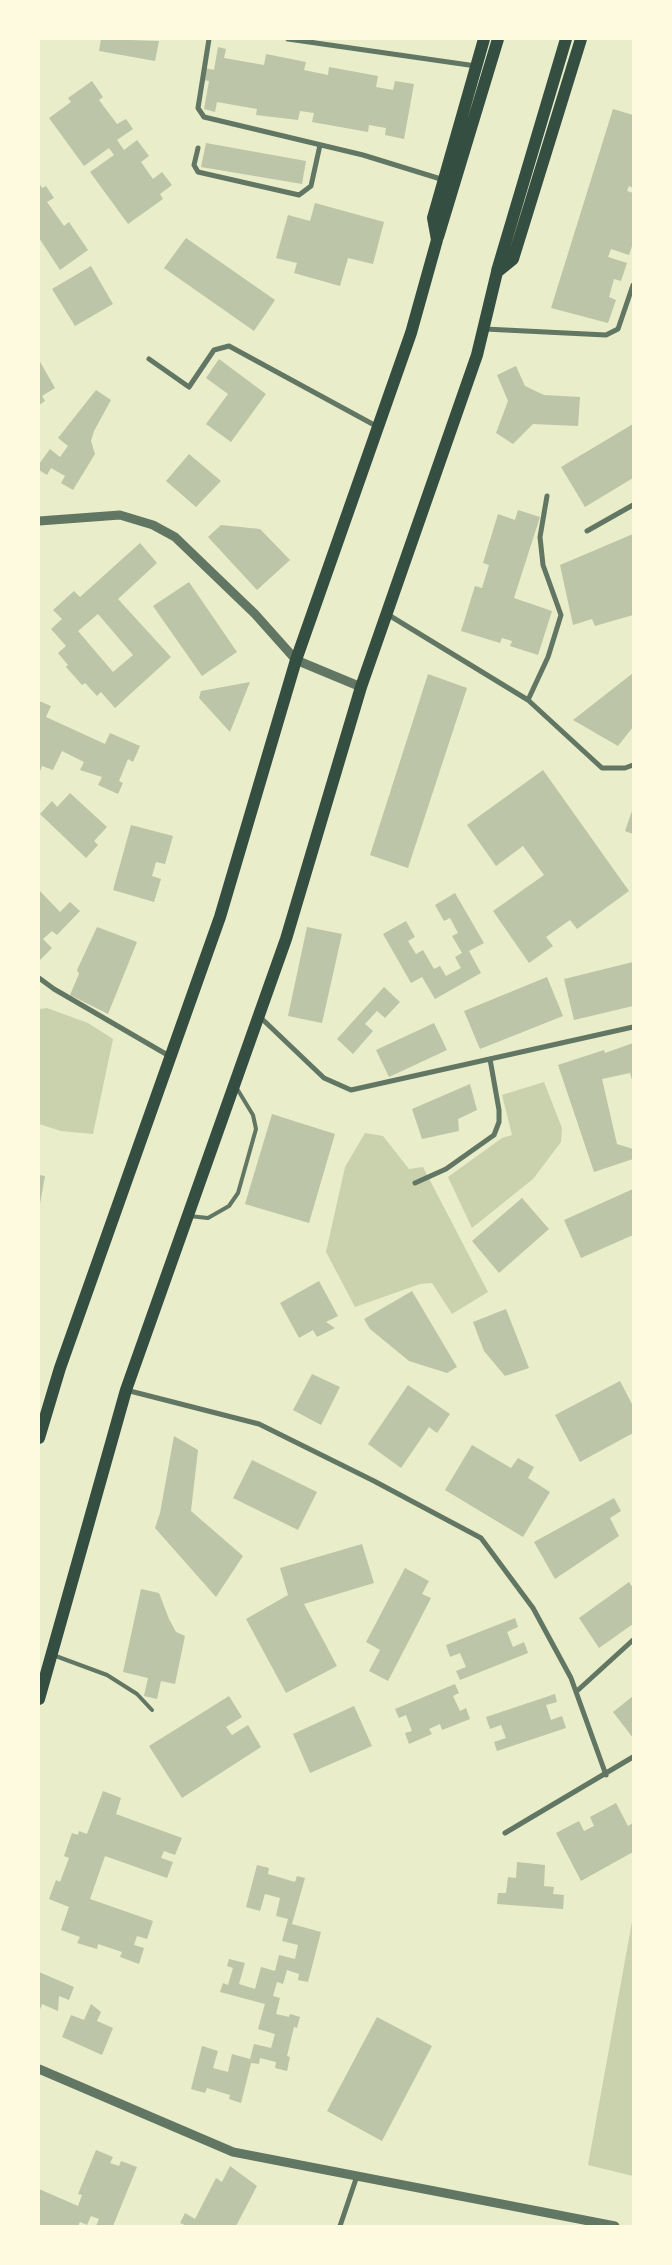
<!DOCTYPE html>
<style>
body{margin:0}
#map{position:relative;width:672px;height:2265px;overflow:hidden;background:#e9edc9;font-family:"Roboto Serif",serif}
canvas{display:block}
.frame{position:absolute;inset:0;border:40px solid #fefae0;pointer-events:none}
</style>
<div id="map">
<canvas width="672" height="2265"></canvas>
<div class="frame"></div>
</div>
<script>
const c = document.querySelector('canvas').getContext('2d');
c.lineJoin = 'round';
function fillPath(path, color) { c.fillStyle = color; c.fill(path, 'evenodd'); }
const toPath = rows => new Path2D(rows.map(r => 'M' + r).join(''));
function stroke(path, color, width, dash) { c.strokeStyle = color; c.lineWidth = width; c.lineCap = dash ? 'butt' : 'round'; c.setLineDash(dash || []); c.stroke(path); }
const green = toPath([
 [47,1008,88,1023,113,1039,93,1134,61,1131,39,1124,39,1009],
 [544,1082,562,1128,561,1142,533,1179,472,1228,448,1177,502,1138,512,1135,502,1095],
 [365,1133,383,1136,409,1169,423,1167,488,1292,452,1314,432,1283,420,1284,355,1307,326,1252,345,1167],
 [633,1916,633,2176,588,2165]
]);
const building = toPath([
 [101,39,159,41,155,61,99,51],
 [218,47,226,49,224,58,264,65,266,54,306,62,304,70,328,75,329,67,378,76,376,87,393,90,395,81,414,84,404,139,385,135,386,128,369,125,368,132,312,122,314,113,300,111,298,120,256,115,257,109,217,102,215,112,204,109,209,81,203,80,205,68,214,70],
 [92,81,103,97,99,100,117,124,126,119,133,129,117,140,124,150,137,140,149,156,141,162,153,179,162,172,172,185,160,194,163,199,128,224,90,172,114,155,109,148,84,166,49,118,71,102,68,98],
 [613,109,633,115,633,188,629,186,627,191,633,193,633,243,629,255,611,249,608,257,627,263,621,281,614,279,609,297,616,300,608,323,551,308],
 [206,143,306,161,302,184,201,167],
 [39,183,42,188,46,186,54,198,47,202,64,226,69,222,88,250,60,270,39,238],
 [315,203,384,222,373,264,348,258,340,286,294,273,297,263,276,258,288,215,310,221],
 [186,238,275,300,254,331,164,268],
 [91,266,113,304,75,326,52,289],
 [219,359,266,394,231,442,206,424,228,394,206,378],
 [39,360,55,388,42,396,45,401,39,405],
 [516,366,525,386,544,395,580,397,578,426,533,424,513,444,496,433,508,401,497,375],
 [96,390,111,400,94,431,91,441,95,454,73,490,61,483,65,476,51,468,47,475,39,470,39,464,50,449,60,457,68,446,58,438],
 [633,424,633,478,585,507,561,467],
 [189,454,221,481,196,507,166,481],
 [518,510,540,517,514,598,552,611,538,655,510,646,512,641,502,638,500,643,461,631,475,586,482,588,489,565,483,563,498,514,515,520],
 [221,525,260,529,290,560,257,590,208,537],
 [633,534,633,615,595,626,592,619,573,625,560,565],
 [140,543,157,563,118,599,171,657,115,708,101,692,97,696,85,683,82,685,66,667,68,665,58,653,66,646,51,629,62,619,53,610,74,591,80,597],
 [98,614,133,655,113,672,78,631],
 [189,582,237,652,202,676,153,606],
 [633,673,633,727,618,746,573,720],
 [428,674,467,688,408,868,370,855],
 [250,682,230,732,199,698,201,691],
 [39,701,51,706,46,717,105,744,110,733,140,746,133,762,128,759,119,781,123,783,118,794,98,785,102,777,80,770,84,762,62,751,53,770,42,766,39,774],
 [543,770,629,891,577,929,570,920,546,937,553,946,529,963,493,911,544,875,523,846,496,866,467,825],
 [70,793,107,827,94,841,98,845,86,858,40,814,52,801,57,807],
 [633,808,633,834,625,831],
 [131,825,173,836,165,864,156,862,152,876,161,879,154,902,113,890],
 [39,890,60,912,70,902,80,911,57,935,52,931,43,939,52,948,39,961],
 [455,893,484,943,469,951,481,973,435,999,422,977,411,983,383,934,406,921,415,937,408,941,416,954,423,950,434,969,440,966,446,976,461,968,455,957,462,953,452,936,458,933,450,918,444,921,435,905],
 [97,927,137,942,108,1014,70,995,79,974,77,970],
 [307,927,342,934,322,1023,288,1016],
 [633,962,633,1006,574,1020,564,979],
 [547,977,563,1016,480,1049,464,1011],
 [384,987,400,1002,385,1018,377,1011,365,1024,373,1031,353,1054,337,1039],
 [434,1023,447,1050,389,1077,376,1050],
 [633,1043,633,1083,630,1073,602,1079,617,1144,633,1149,633,1159,594,1172,558,1065,604,1050,605,1053],
 [470,1084,477,1110,458,1119,459,1131,422,1139,412,1109],
 [272,1114,335,1134,309,1223,245,1204],
 [39,1175,45,1176,40,1204,39,1204],
 [633,1189,633,1235,581,1258,564,1220],
 [522,1198,549,1229,499,1273,472,1241],
 [319,1281,338,1316,326,1322,335,1328,317,1337,313,1330,299,1338,280,1303],
 [412,1291,457,1367,447,1373,409,1361,370,1329,364,1319],
 [506,1309,529,1368,505,1376,484,1351,473,1322],
 [312,1374,340,1387,321,1425,293,1410],
 [620,1381,633,1406,633,1433,580,1462,555,1415],
 [408,1385,450,1414,437,1433,429,1427,401,1468,368,1444],
 [174,1436,198,1450,191,1511,243,1556,216,1597,155,1528,160,1513],
 [472,1445,511,1468,518,1458,534,1467,528,1478,550,1492,523,1537,445,1490],
 [252,1460,317,1492,298,1530,233,1498],
 [614,1498,621,1511,610,1518,619,1536,555,1579,534,1542],
 [362,1544,374,1583,304,1604,337,1666,286,1693,246,1619,288,1595,280,1568],
 [405,1568,429,1581,422,1594,431,1598,388,1681,369,1671,380,1650,366,1642],
 [629,1582,633,1588,633,1624,599,1648,579,1618],
 [141,1589,159,1593,169,1619,176,1632,185,1636,175,1684,161,1681,157,1699,144,1696,148,1678,123,1672],
 [515,1618,518,1627,507,1632,513,1647,524,1642,528,1653,460,1680,456,1671,466,1667,460,1653,450,1657,446,1645],
 [455,1684,459,1693,453,1696,460,1711,466,1708,470,1719,442,1730,440,1724,429,1729,432,1734,409,1744,405,1733,412,1731,406,1715,399,1718,395,1709],
 [555,1694,557,1702,546,1705,551,1720,562,1716,566,1728,497,1751,494,1742,506,1738,501,1725,490,1729,486,1717],
 [229,1696,242,1717,226,1727,232,1735,248,1725,261,1747,182,1798,149,1746],
 [633,1696,633,1738,613,1712],
 [354,1706,372,1746,310,1773,293,1734],
 [103,1791,121,1798,116,1814,182,1838,175,1855,164,1851,161,1858,173,1862,167,1878,105,1856,90,1899,153,1921,147,1939,137,1936,134,1945,144,1948,139,1964,120,1957,122,1952,98,1944,97,1949,77,1943,80,1937,61,1930,69,1907,49,1899,56,1880,60,1882,69,1858,64,1856,72,1833,78,1835,79,1831,87,1834],
 [616,1803,628,1826,633,1823,633,1852,581,1881,556,1833,579,1821,584,1831,594,1826,590,1817],
 [517,1862,545,1865,544,1886,554,1887,553,1894,564,1895,563,1909,497,1904,498,1893,506,1893,508,1877,516,1878],
 [257,1865,269,1868,268,1874,295,1882,297,1876,305,1878,292,1924,321,1932,308,1982,298,1980,299,1974,287,1970,283,1984,277,1982,273,1996,280,1998,276,2014,289,2017,290,2014,300,2017,297,2028,294,2027,287,2056,290,2057,287,2071,275,2068,276,2062,260,2058,259,2064,251,2063,241,2103,229,2099,230,2095,207,2088,205,2093,191,2089,202,2046,218,2051,213,2068,228,2072,232,2054,250,2059,254,2044,271,2048,275,2034,258,2029,265,2004,220,1992,223,1983,228,1985,233,1968,227,1966,229,1959,245,1963,239,1984,255,1989,261,1967,275,1971,279,1955,295,1959,298,1945,282,1941,288,1919,276,1916,280,1898,265,1894,260,1911,246,1907],
 [39,1972,74,1987,69,2000,59,1996,58,2011,42,2004,39,2012],
 [91,2004,101,2012,97,2021,113,2028,102,2055,62,2037,71,2015,84,2020],
 [377,2017,432,2046,382,2141,327,2111],
 [96,2150,113,2157,110,2163,119,2166,121,2161,137,2167,113,2226,96,2226,99,2219,91,2216,87,2225,80,2222,78,2226,39,2226,39,2189,78,2206,82,2195,78,2194],
 [230,2166,257,2186,236,2226,187,2226,180,2223,185,2213,195,2219,216,2178,222,2182]
]);
const service = toPath([
 [189,1216,208,1218,229,1206,238,1193,256,1129,253,1115,236,1087],
 [53,1655,107,1675,137,1694,152,1710]
]);
const minor = toPath([
 [209,39,198,108,204,117,363,155,444,180],
 [288,39,476,66],
 [198,148,194,165,198,172,299,195,311,186,320,145],
 [485,329,606,335,618,329,633,285],
 [149,359,189,387,214,350,229,346,378,427],
 [587,531,633,505],
 [387,614,528,700,602,768,625,768,633,765],
 [528,700,548,657,561,615,543,565,540,537,547,496],
 [39,978,54,989,171,1057],
 [260,1017,324,1078,351,1090,633,1027],
 [415,1183,446,1169,494,1135,499,1122,499,1110,490,1059],
 [126,1390,259,1424,374,1481,481,1538,533,1608,571,1678,606,1775],
 [577,1691,633,1640],
 [505,1833,633,1757],
 [340,2226,357,2176]
]);
const tertiary = toPath([
 [39,521,120,515,153,525,175,537,255,614,296,660,361,687],
 [39,2069,233,2152,615,2226]
]);
const primary = toPath([
 [438,237,498,39],
 [497,271,566,39],
 [39,1438,60,1368,220,917,296,660,411,333,437,240,433,218,484,39],
 [39,1699,126,1390,286,939,361,687,477,355,497,272,513,259,581,39]
]);
fillPath(green, '#cad2ad');
fillPath(building, '#bcc5a7');
stroke(service, '#617663', 4);
stroke(minor, '#617663', 5);
stroke(tertiary, '#617663', 9);
stroke(primary, '#344e41', 12);
</script>
